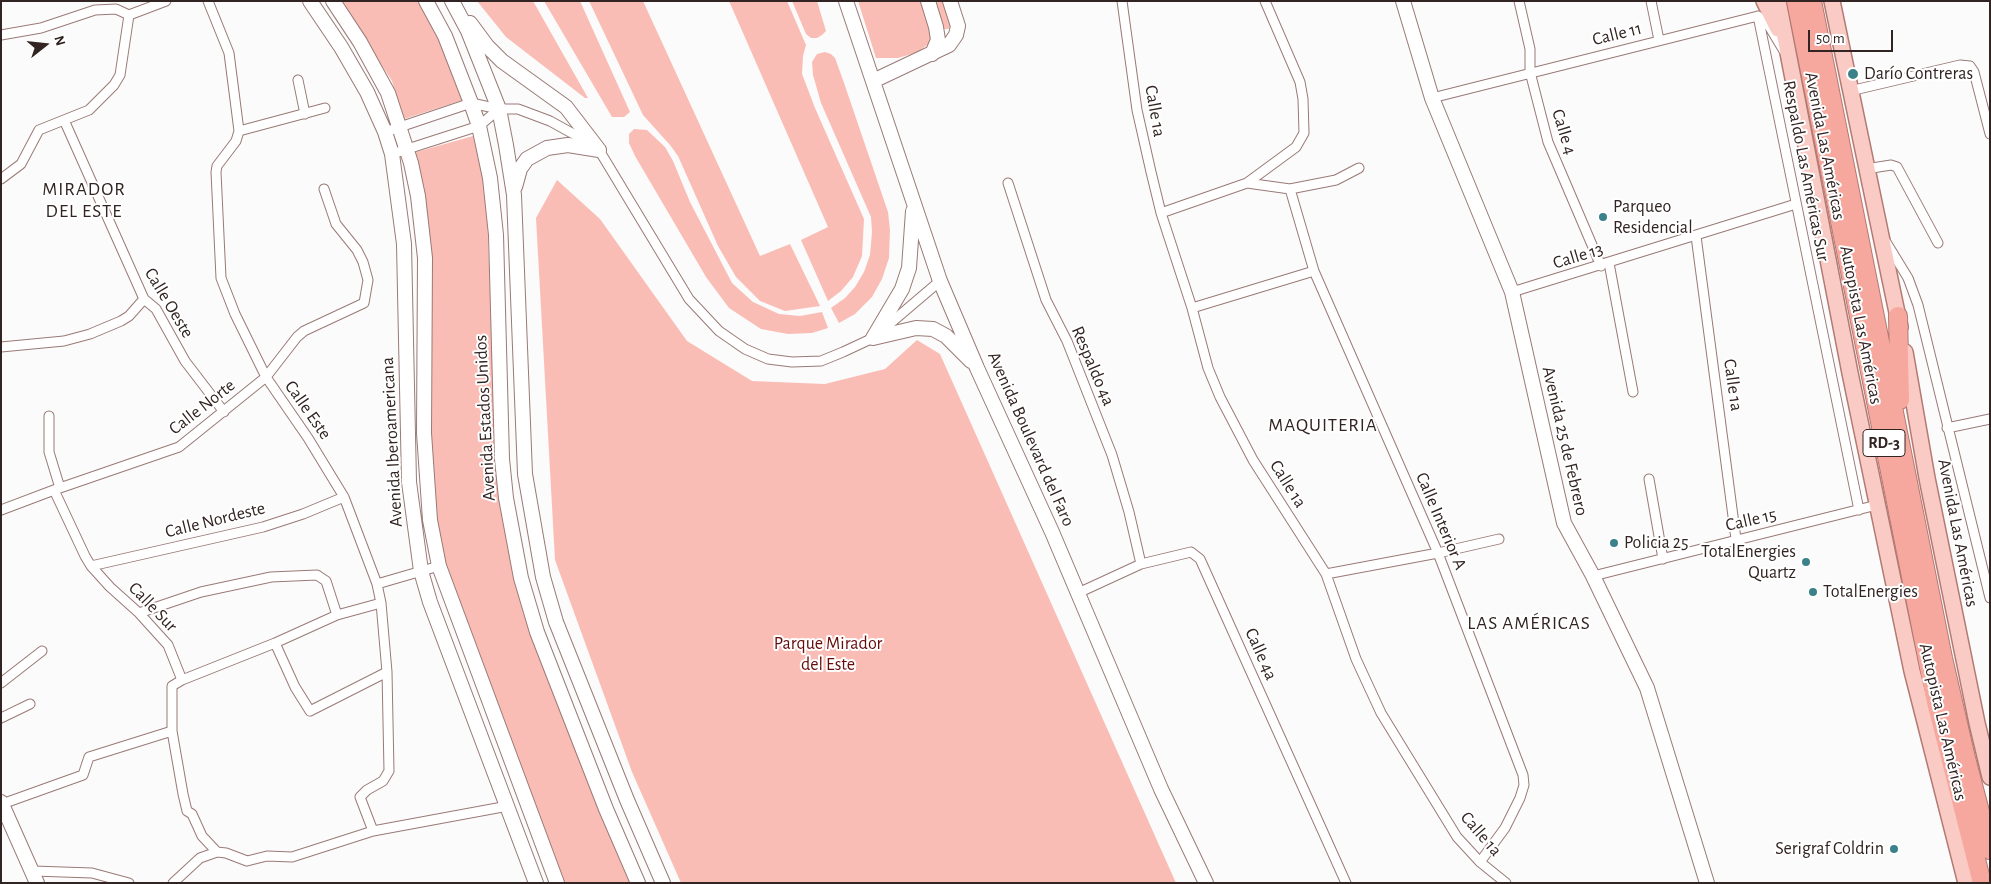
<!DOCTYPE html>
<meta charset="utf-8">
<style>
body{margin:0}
#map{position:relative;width:1991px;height:884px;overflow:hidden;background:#fbfbfb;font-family:"Alegreya Sans",sans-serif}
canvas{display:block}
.frame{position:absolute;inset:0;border:2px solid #312422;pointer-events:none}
.north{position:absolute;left:20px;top:20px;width:50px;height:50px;-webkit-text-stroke:4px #fff;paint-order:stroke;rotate:74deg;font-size:14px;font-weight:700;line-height:20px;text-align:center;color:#312422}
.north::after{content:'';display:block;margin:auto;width:18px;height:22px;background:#312422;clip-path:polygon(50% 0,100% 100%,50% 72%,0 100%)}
.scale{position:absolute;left:1808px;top:30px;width:85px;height:22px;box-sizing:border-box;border:2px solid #312422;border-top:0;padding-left:6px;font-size:15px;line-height:18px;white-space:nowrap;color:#312422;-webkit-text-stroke:4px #fff;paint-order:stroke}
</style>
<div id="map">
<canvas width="1991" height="884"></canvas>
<div class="frame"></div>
<div class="north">N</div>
<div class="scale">50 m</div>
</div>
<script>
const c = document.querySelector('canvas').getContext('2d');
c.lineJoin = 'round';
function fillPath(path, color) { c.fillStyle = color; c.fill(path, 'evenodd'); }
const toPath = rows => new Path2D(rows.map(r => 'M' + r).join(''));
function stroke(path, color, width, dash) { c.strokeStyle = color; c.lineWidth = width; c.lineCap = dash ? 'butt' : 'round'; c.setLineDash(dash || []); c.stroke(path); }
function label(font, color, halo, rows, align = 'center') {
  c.font = font + ' "Alegreya Sans",sans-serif'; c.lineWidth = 4; c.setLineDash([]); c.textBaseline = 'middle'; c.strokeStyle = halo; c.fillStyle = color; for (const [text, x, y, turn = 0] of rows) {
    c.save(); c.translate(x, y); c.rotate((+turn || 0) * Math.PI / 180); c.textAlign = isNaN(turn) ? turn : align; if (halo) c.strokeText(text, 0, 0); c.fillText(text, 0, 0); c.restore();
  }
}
const green = toPath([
 [339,1,420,1,437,27,463,100,404,119,392,81],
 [477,1,533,1,588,98,585,98,506,37],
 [544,1,580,1,630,112,624,117,612,117],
 [589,1,643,1,760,256,790,244,820,306,785,311,760,301,736,277,718,246,678,156,670,145,643,115],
 [729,1,787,1,806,45,803,56,802,74,815,108,864,219,862,256,853,277,841,291,828,301,801,240,828,227],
 [792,1,817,1,826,31,822,35,817,38,811,38,806,34],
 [858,1,922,1,930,26,931,42,918,52,898,58,876,58],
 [931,1,946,1,953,25,948,29,940,29],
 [825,52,831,54,835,58,843,80,888,212,890,230,889,258,882,279,872,297,855,314,839,323,831,308,845,298,855,287,864,272,870,255,872,232,871,217,821,103,813,75,812,62,817,54],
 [634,129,647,130,665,147,673,161,690,202,732,283,753,302,779,314,800,316,822,312,828,328,812,333,788,334,761,329,729,308,706,277,635,156,629,143,629,134],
 [473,136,486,184,494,395,534,641,571,739,633,883,563,883,444,566,437,528,430,438,431,279,424,186,413,153],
 [557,180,600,219,687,341,752,381,825,384,885,369,917,340,940,354,1176,883,681,883,632,772,555,560,536,218]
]);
const street = toPath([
 [208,1,229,53,239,131,236,141,217,166,216,172,221,278,235,314,266,377,308,438,344,497,377,584,381,603,387,672,389,771,383,781,367,790,360,797,373,831],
 [1122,1,1137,110,1151,172,1161,213,1192,308,1208,368,1220,397,1253,460,1326,574,1356,659,1381,713,1457,837,1480,862,1506,883],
 [1519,1,1530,49,1530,72,1548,142,1601,266],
 [1651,1,1659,40],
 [1758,16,1859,510],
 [1758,16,1769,26,1784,51],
 [1,35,41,28,95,10,116,9,129,15,166,1],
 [298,80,305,114],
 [1850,91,1960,65,1970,66,1974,72,1990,134],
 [1432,98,1758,16],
 [64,120,144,299,156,309,185,361,224,412],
 [239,131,325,108],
 [385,132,471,103,499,109,518,109,550,121,579,137,599,150,689,299,719,331,745,349,768,359,792,362,821,361,843,352,873,338,940,281],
 [392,154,479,126,499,109],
 [1866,169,1891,165,1897,167,1938,243],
 [1,179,21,164,39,130,89,110,114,85,120,75,129,15],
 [1008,183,1046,300,1067,341,1112,455,1129,512,1141,564],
 [1247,183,1290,189,1336,180,1359,168],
 [1290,189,1314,271,1438,553,1523,775,1524,785,1520,798,1505,828,1480,862],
 [1161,213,1247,183,1296,147,1304,133,1303,99,1300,82,1265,1],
 [1696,236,1736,539],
 [1886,242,1908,278,1918,305,1990,598],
 [1609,263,1633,392],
 [1512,292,1796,204],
 [1192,308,1314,271],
 [1,347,64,341,90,334,121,321,129,316,144,299],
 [49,416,49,452,60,488],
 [1947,428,1990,419],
 [1649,479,1663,559],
 [54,490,85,556,91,566,110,587,139,613,168,645,182,680,172,686,172,731,183,794,187,811,192,814,202,836,217,852],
 [1,510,54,490,179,447,266,377,297,337,304,331,364,303,368,280,363,262,357,250,336,224,324,189],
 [91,566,263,527,303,514,344,497],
 [1326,574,1438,553,1499,539],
 [1593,576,1877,505],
 [377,584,439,566],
 [1078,593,1141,564,1191,552,1200,559,1346,883],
 [139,613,201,592,271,577,317,575,326,581,337,615],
 [275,643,295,687,310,711,387,672],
 [182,680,275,643,337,615,381,603],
 [1,683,42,651],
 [1,718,30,704],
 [2,804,83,775,89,757,172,731],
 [33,871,92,873,129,883],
 [173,883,200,858,217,852,226,853,247,861,267,856,292,857,373,831,508,806]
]);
const secondary = toPath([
 [310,1,341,47,367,92,385,132,392,154,404,244,409,482,421,571,430,602,536,883],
 [333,1,360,42,388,93,411,163,418,196,425,258,424,433,430,520,439,566,557,883],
 [426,1,445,36,471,103,479,126,490,178,496,235,502,459,506,498,521,578,537,632,606,809,638,883],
 [452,1,468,31,499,109,506,145,514,195,525,474,543,577,556,622,627,800,663,883],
 [846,1,940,281,977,368,1052,532,1161,789,1206,883],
 [928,1,936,27,938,40,932,54],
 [1403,1,1432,98,1512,292,1564,523,1593,576,1647,688,1707,883],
 [470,23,487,46,502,61,566,107,599,150],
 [873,81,949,45,956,35,958,26,950,1],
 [515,187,520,169,527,159,547,148,568,145,599,150],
 [873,338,902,289,909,268,913,211],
 [873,338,916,328,933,329,946,336,971,361],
 [1,802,37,883]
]);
const primary = toPath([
 [1764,1,1778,29],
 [1778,1,1850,373,1912,671,1966,883],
 [1832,1,1900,327],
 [1905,352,1927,478,1977,723,1990,777]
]);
const highway = toPath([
 [1796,1,1936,702,1982,883],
 [1812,1,1943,658,1966,758,1990,850],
 [1898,316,1900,400]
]);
const markers = [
 [1853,74,6,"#3a818a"],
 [1603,217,5,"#3a818a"],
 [1614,543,5,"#3a818a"],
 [1806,562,5,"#3a818a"],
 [1813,592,5,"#3a818a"],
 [1894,849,5,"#3a818a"]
];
const shields = [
 [1884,443,42]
];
const shieldNames = [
 ["RD-3",1884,443]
];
const streetNames = [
 ["Calle 11",1617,34,-14],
 ["Calle 1a",1155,111,80],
 ["Calle 4",1564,132,73],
 ["Avenida Las Américas",1825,146,79],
 ["Respaldo Las Américas Sur",1806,171,79],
 ["Calle 13",1578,256,-17],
 ["Calle Oeste",169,303,59],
 ["Autopista Las Américas",1861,325,79],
 ["Respaldo 4a",1093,366,67],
 ["Calle 1a",1733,385,82],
 ["Calle Norte",202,407,-38],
 ["Calle Este",308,410,55],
 ["Avenida Estados Unidos",485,418,-93],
 ["Avenida Boulevard del Faro",1031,439,66],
 ["Avenida 25 de Febrero",1565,441,77],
 ["Avenida Iberoamericana",392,442,-93],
 ["Calle 1a",1288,484,58],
 ["Calle Nordeste",215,520,-14],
 ["Calle 15",1751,520,-13],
 ["Calle Interior A",1441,521,67],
 ["Avenida Las Américas",1958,533,79],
 ["Calle Sur",153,607,46],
 ["Calle 4a",1261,654,66],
 ["Autopista Las Américas",1943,722,77],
 ["Calle 1a",1481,834,49]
];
const poiNames = [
 ["Darío Contreras",1864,74],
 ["Parqueo",1613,207],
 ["Residencial",1613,228],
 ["Policia 25",1624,543],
 ["TotalEnergies",1796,552,"right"],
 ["Quartz",1796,573,"right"],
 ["TotalEnergies",1823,592],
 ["Serigraf Coldrin",1884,849,"right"]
];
const parkNames = [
 ["Parque Mirador",828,644],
 ["del Este",828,665]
];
const neighbourhoodNames = [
 ["MIRADOR",84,189],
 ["DEL ESTE",84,211],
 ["MAQUITERIA",1323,425],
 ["LAS AMÉRICAS",1529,623]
];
fillPath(green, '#fabdb5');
stroke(street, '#997a76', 11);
stroke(secondary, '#997a76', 16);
stroke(primary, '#b27a73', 18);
stroke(highway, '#b27a73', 20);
stroke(street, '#fff', 9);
stroke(secondary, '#fff', 14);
stroke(primary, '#facbc5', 15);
stroke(highway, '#f7a89e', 18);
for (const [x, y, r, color] of markers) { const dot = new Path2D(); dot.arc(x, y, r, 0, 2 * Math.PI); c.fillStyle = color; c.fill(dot); stroke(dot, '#fff', 2); }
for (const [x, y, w] of shields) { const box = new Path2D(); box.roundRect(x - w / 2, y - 13.5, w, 27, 4); c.fillStyle = '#fff'; c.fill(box); stroke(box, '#312422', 1); }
label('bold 16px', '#312422', null, shieldNames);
label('18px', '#312422', '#fff', streetNames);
label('18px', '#312422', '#fff', poiNames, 'left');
label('18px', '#650c0c', '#fff', parkNames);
c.letterSpacing = '1px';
label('19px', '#312422', '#fff', neighbourhoodNames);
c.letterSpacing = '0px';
</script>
